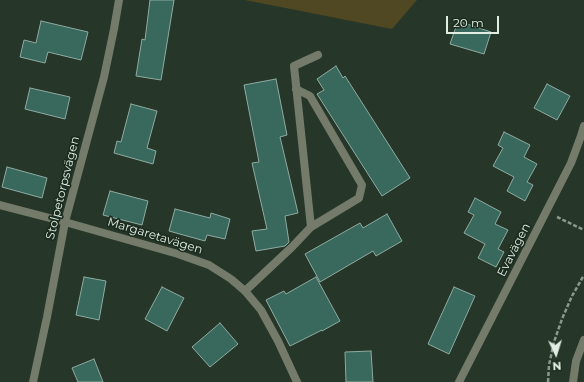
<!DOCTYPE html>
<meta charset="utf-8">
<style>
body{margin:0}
#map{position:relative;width:584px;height:382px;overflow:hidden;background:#263729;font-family:Montserrat,sans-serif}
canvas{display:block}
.north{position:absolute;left:536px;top:334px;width:40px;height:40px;-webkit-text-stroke:3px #1c2d20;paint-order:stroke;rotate:176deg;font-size:11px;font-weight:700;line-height:16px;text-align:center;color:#e1ece3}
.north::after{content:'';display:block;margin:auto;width:14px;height:18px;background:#e1ece3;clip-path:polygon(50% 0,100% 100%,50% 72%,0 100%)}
.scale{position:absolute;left:446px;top:16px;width:53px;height:18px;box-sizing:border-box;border:2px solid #e1ece3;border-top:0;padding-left:5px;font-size:12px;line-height:14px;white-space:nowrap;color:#e1ece3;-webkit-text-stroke:3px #1c2d20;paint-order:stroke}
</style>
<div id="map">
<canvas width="584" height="382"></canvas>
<div class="north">N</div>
<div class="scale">20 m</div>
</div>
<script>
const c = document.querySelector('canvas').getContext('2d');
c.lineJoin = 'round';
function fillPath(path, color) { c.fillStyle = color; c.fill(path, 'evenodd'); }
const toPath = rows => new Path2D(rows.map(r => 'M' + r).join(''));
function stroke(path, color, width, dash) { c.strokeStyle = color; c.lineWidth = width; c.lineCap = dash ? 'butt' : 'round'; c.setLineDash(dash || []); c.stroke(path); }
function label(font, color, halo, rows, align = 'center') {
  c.font = font + ' Montserrat,sans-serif'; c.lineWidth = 3.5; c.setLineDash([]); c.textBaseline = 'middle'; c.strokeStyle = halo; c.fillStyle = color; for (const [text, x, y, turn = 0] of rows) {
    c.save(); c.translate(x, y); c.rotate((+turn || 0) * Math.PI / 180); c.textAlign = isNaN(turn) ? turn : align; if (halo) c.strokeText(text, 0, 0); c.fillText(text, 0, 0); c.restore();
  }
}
const green = toPath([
 [245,0,417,0,392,29]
]);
const building = toPath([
 [150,0,174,0,161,80,136,76,142,39,145,40,150,0],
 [41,21,88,32,81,60,48,52,45,63,20,57,24,40,36,43,41,21],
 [458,21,491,32,484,54,450,44,458,21],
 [336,66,343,78,345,76,410,178,382,196,317,94,324,90,317,79,336,66],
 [276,79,287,135,280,137,298,213,285,216,289,242,285,246,256,251,252,231,267,229,252,163,259,162,244,85,276,79],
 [547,84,570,96,557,120,534,108,547,84],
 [30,88,70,97,65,119,25,109,30,88],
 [131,104,157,111,147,148,156,151,153,164,114,153,117,141,121,142,131,104],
 [504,132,530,145,524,157,537,164,527,182,533,185,525,201,507,191,514,177,493,166,503,148,498,145,504,132],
 [7,167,47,178,42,198,2,187,7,167],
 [110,191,148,201,142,225,103,215,110,191],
 [475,198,501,212,495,224,508,230,498,249,504,252,496,267,478,258,485,244,464,233,474,215,468,212,475,198],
 [175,209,210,218,211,213,230,219,225,239,207,235,205,241,169,231,175,209],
 [387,214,402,241,376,256,373,251,320,282,305,254,360,223,363,228,387,214],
 [84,277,106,281,99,320,76,315,84,277],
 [316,277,340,321,322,331,322,330,290,346,266,300,284,291,286,294,316,277],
 [162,287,184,298,167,331,145,319,162,287],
 [454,287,475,296,449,354,428,344,454,287],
 [220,323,238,344,210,367,192,347,220,323],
 [371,351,373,382,346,382,345,352,371,351],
 [94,359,103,382,78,382,72,368,94,359]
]);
const path = toPath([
 [557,217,584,230],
 [548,382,549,365,554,342,562,319,572,296,584,275]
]);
const service = toPath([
 [296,89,310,96,362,185,359,198,311,227],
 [245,291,292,247,311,227,294,66,318,55]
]);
const minor = toPath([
 [0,205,65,222,178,254,209,265,231,279,245,291,261,310,278,341,297,382],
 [33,382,47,317,65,222,104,77,114,29,119,0],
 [459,382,571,163,581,136,584,126]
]);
const tertiary = toPath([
 [573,382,576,361,584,340]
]);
const streetNames = [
 ["Stolpetorpsvägen",63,188,-76],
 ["Margaretavägen",155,236,17],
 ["Evavägen",514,250,-63]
];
fillPath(green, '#4f4823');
fillPath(building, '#39685c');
stroke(building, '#8faba3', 1);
stroke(path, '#8b988d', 2.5, [4, 2]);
stroke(service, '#757b6b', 8);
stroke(minor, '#757b6b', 8);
stroke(tertiary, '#757b6b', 8);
label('12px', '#e1ece3', '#1c2d20', streetNames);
</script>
